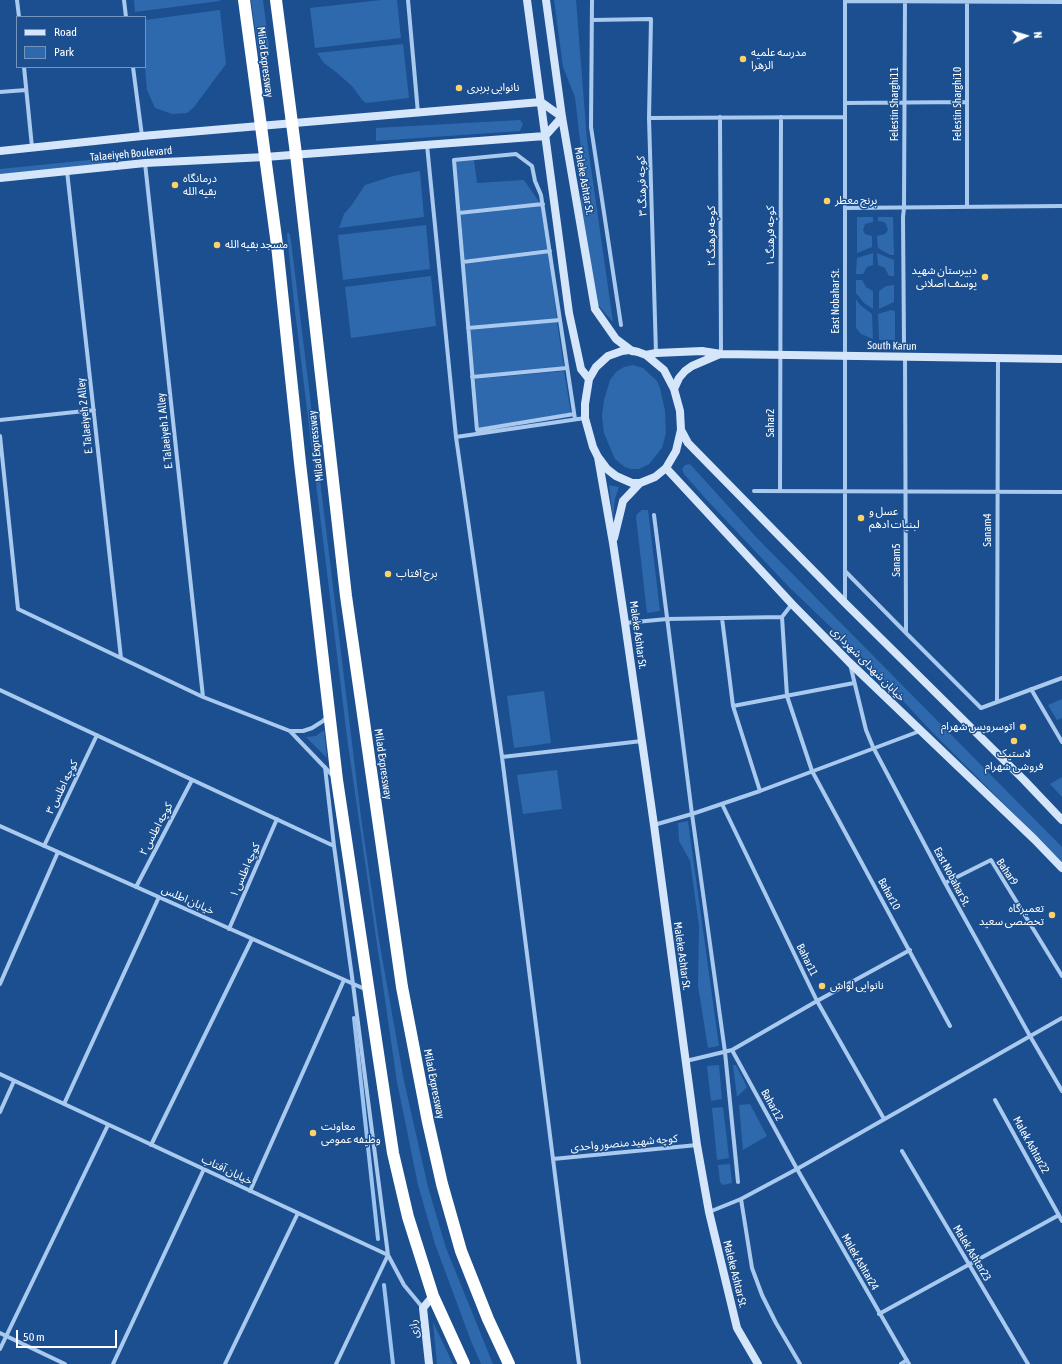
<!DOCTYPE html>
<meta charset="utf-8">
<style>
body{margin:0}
#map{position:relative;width:1062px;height:1364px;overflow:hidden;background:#1b4f8f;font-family:"Asap Condensed",sans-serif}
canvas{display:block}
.legend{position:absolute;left:16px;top:16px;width:130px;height:52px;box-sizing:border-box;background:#1b4f8f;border:1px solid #7695bc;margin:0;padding:5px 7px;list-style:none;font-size:12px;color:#fff}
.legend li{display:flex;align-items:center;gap:8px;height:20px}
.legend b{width:20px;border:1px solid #7695bc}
.north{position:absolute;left:1006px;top:16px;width:40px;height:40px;-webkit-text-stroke:3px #1b4f8f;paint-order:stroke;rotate:85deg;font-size:11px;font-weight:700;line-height:16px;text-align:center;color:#fff}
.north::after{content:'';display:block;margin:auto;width:14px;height:18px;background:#fff;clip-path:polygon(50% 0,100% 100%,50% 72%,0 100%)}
.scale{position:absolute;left:16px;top:1330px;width:101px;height:18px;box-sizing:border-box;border:2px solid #fff;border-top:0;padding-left:5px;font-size:12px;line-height:14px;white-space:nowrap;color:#fff;-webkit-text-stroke:3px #1b4f8f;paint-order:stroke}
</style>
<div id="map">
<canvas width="1062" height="1364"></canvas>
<ul class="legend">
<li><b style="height:5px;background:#d6e6fa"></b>Road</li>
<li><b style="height:11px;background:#2e69ad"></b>Park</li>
</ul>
<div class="north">N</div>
<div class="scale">50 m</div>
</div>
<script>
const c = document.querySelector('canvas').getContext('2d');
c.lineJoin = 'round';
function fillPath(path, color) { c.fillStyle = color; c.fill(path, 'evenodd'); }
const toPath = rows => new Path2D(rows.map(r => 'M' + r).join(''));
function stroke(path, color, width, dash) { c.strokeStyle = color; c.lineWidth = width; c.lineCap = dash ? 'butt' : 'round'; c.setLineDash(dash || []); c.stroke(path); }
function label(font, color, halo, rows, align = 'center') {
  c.font = font + ' "Asap Condensed","Noto Sans Arabic",sans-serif'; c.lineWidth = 3; c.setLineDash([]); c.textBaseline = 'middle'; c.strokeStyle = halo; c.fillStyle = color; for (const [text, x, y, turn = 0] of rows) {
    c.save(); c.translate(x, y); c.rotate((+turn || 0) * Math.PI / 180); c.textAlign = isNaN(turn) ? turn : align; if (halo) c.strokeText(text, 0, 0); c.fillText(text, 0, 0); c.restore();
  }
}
const green = toPath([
 [134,0,220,0,220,1,135,12],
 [251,0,263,0,270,53,264,58,259,57],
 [381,0,397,0,401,38,315,48,310,8],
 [554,0,576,0,587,140,613,322,597,304,579,210,584,176,575,97,563,67],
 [220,10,226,64,194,107,187,113,172,114,155,108,147,90,145,67,145,20],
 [403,44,409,98,366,103,362,100,352,86,336,72,324,63,317,53],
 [520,120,523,124,520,131,376,141,376,128],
 [99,159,105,159,107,161,107,165,0,179,0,169],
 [474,160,477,183,524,180,540,203,460,211,456,162],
 [420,171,424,217,339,228,344,214,351,206,365,185,393,176],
 [541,206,547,249,464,260,461,215],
 [857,217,873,217,873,222,865,224,863,230,865,234,872,236,872,247,857,253],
 [878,217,893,217,894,255,890,255,878,248,877,236,885,234,888,230,886,224,884,222,878,221],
 [426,225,430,269,343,280,338,235],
 [288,232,290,235,292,249,361,817,379,940,404,1081,428,1187,446,1248,493,1364,481,1364,471,1341,435,1244,418,1185,397,1082,348,745,295,311,287,235],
 [548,253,557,319,470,326,465,264],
 [873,253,873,265,867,267,863,274,856,274,857,258],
 [877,253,894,260,894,276,889,276,885,268,878,265],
 [431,276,436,326,351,338,345,287],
 [856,280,862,280,866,287,873,291,873,309,864,303,856,293],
 [894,285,894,302,879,309,879,291,886,286],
 [856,299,860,305,872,314,873,339,861,334,856,328],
 [891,310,895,311,895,340,879,340,878,314],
 [557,322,564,367,474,375,470,330],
 [633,365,643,368,657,381,660,388,665,411,666,433,662,448,649,464,639,469,631,469,625,467,615,459,604,433,602,416,604,400,610,380,616,372,624,367],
 [564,371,571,413,479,428,475,379],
 [690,464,756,537,1062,847,1062,862,932,732,864,659,789,587,705,498,684,474,682,469,685,465],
 [609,485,619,487,615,499,613,519],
 [642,510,648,510,660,611,647,613,636,517,637,514],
 [544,691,551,743,514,748,507,696],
 [1062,699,1062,718,1057,720,1048,705],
 [324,730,327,758,306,737,316,736],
 [557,770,562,809,523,814,517,775],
 [1062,777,1062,797,1050,784],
 [688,821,719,1046,708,1048,698,986,699,926,690,861,679,841,678,823],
 [719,1065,722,1099,711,1101,707,1066],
 [733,1065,736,1065,747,1087,737,1097],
 [750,1104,767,1136,743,1150,739,1105],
 [723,1107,729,1158,717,1160,712,1108],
 [730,1164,732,1183,723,1185,720,1182,718,1165],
 [433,1322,453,1364,437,1364]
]);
const stream = toPath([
 [354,1018,378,1239],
 [384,1285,393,1364]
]);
const street = toPath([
 [17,0,19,17],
 [124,0,126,17],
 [408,0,418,113],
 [592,0,591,127,621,325],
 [845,1,1062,2],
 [592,20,651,19,649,118,656,353],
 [24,67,32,147],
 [133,67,142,136],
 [0,92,26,90],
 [845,103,967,102],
 [720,117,721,354],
 [649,118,845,117],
 [427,145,456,437,502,757,579,1364],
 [145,163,203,697],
 [67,171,121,658],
 [967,207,967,0],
 [845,208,1062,206],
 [459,213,543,204],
 [463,262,550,251],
 [468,328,560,320],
 [904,345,903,217,904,208,905,0],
 [905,357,906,633,981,708,1062,678],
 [472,377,567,368],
 [574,414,477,430,454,160,516,154,532,166,535,181,541,195,575,419],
 [0,420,94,410],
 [0,436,18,609,203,697,290,731,303,731,312,728,323,721,327,717],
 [456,437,585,418],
 [754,491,1062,492],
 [780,491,781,117],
 [654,515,692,814,725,1052,738,1182],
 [845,571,906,633],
 [845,602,845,0],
 [782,617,787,696,812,771,950,1026],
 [722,618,733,706,760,791],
 [625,623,667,619,782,617,792,604],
 [850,664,866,730,873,747,945,883,1030,1036,1062,1091],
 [1031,689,1062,742],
 [0,690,334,846],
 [997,702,998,358],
 [733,706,854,683],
 [290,731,334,777],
 [502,757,642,741],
 [325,767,334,846,353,984,388,1255,336,1364],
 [722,804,817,1001,884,1119],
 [654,825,692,814,760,791,920,731],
 [0,826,367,990],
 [44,846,97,735],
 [945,883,991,860,1062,976],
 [136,887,192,780],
 [229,929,277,819],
 [0,984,58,852],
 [732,1050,797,1169,909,1364],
 [686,1061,732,1050,817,1001,910,950],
 [0,1074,388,1255,404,1285,423,1308],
 [995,1100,1062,1221],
 [64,1104,159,897],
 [0,1112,14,1081],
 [151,1145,252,939],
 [902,1151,1028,1364],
 [553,1159,697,1145],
 [250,1191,344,980],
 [741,1199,752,1268,762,1295,776,1323,800,1364],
 [709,1212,741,1199,797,1169,1062,1018],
 [879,1314,1059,1215],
 [0,1333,65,1364],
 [0,1349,108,1125],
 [113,1364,204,1169],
 [225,1364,298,1213],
 [901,1364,907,1360]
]);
const secondary = toPath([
 [527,0,569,313,581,369,589,379],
 [546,0,562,117,595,309,616,339,632,351],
 [0,151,142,136,541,102,562,117],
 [0,178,145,163,265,157,545,136,562,117],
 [629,350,638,352,646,355,664,370,674,389,680,411,681,430,676,451,666,468,655,477,640,483,632,483,625,480,616,476,607,469,598,457,593,447,585,418,585,404,589,379,596,367,608,356,622,351,629,350],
 [646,355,656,353,702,351,721,354,1062,359],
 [674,389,679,378,685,371,692,366,720,354],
 [681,430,688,443,845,603,1024,780,1062,820],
 [598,457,613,543,625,623,654,825,697,1145,709,1212,737,1328,758,1364],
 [666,468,792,604,849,662,1034,839,1062,868],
 [614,538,623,501,640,483],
 [429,1364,423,1308,433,1296]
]);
const highway = toPath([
 [244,0,277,245,300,463,337,780,393,1153,408,1217,433,1296,464,1364],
 [276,0,296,154,346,596,402,987,428,1122,442,1184,461,1251,488,1319,509,1364]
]);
const markers = [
 [743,59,4,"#ffd166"],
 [459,88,4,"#ffd166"],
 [175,185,4,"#ffd166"],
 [827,201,4,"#ffd166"],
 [217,245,4,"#ffd166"],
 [985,277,4,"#ffd166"],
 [861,518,4,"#ffd166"],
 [388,574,4,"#ffd166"],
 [1023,727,4,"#ffd166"],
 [1014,741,4,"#ffd166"],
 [1052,915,4,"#ffd166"],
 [822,986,4,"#ffd166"],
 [313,1133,4,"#ffd166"]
];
const poiNames = [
 ["مدرسه علمیه",751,53],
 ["الزهرا",751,66],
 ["نانوایی بربری",467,88],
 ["درمانگاه",183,179],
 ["بقیه الله",183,192],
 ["برنج معطر",835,201],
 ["مسجد بقیه الله",225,245],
 ["دبیرستان شهید",977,271,"right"],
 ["یوسف اصلانی",977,284,"right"],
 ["عسل و",869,512],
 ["لبنیات ادهم",869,525],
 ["برج آفتاب",396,574],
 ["اتوسرویس شهرام",1015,727,"right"],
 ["لاستیک",1014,754,"center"],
 ["فروشی شهرام",1014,767,"center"],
 ["تعمیرگاه",1044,909,"right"],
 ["تخصصی سعید",1044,922,"right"],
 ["نانوایی لواش",830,986],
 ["معاونت",321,1127],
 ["وظیفه عمومی",321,1140]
];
const streetNames = [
 ["Milad Expressway",265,62,83],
 ["Felestin Sharghi11",895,104,-90],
 ["Felestin Sharghi10",958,104,-90],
 ["Talaeiyeh Boulevard",131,154,-5],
 ["Maleke Ashtar St.",584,181,80],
 ["کوچه فرهنگ ۳",642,186,-92],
 ["کوچه فرهنگ ۲",712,236,-90],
 ["کوچه فرهنگ ۱",771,236,-90],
 ["East Nobahar St.",836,301,-90],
 ["South Karun",892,346,1],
 ["E. Talaeiyeh 2 Alley",85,416,-96],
 ["Sahar2",771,423,-90],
 ["E. Talaeiyeh 1 Alley",165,431,-96],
 ["Milad Expressway",316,446,-96],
 ["Sanam4",988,530,-90],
 ["Sanam5",897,560,-90],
 ["Maleke Ashtar St.",638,635,82],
 ["خیابان شهدای شهرداری",868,664,45],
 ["Milad Expressway",383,764,82],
 ["کوچه اطلس ۳",62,787,-64],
 ["کوچه اطلس ۲",156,829,-62],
 ["کوچه اطلس ۱",245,870,-66],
 ["Bahar9",1007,872,56],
 ["East Nobahar St.",952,877,62],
 ["Bahar10",889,894,61],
 ["خیابان اطلس",188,900,24],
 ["Maleke Ashtar St.",682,956,82],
 ["Bahar11",807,960,64],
 ["Milad Expressway",434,1084,79],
 ["Bahar12",772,1105,61],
 ["کوچه شهید منصور واحدی",624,1143,-5],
 ["Malek Ashtar22",1031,1145,61],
 ["خیابان آفتاب",227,1170,25],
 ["Malek Ashtar23",972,1253,59],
 ["Malek Ashtar24",860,1262,60],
 ["Maleke Ashtar St.",735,1274,76],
 ["رازی",414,1329,-96]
];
fillPath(green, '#2e69ad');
stroke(stream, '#9cc4f0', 4);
stroke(street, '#a9c9ee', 4);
stroke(secondary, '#d6e6fa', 8);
stroke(highway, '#fff', 12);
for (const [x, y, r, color] of markers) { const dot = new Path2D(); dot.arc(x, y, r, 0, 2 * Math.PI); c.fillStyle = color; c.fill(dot); stroke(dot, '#1b4f8f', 1.5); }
label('11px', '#fff', '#1b4f8f', poiNames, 'left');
label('11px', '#fff', '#1b4f8f', streetNames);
</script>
